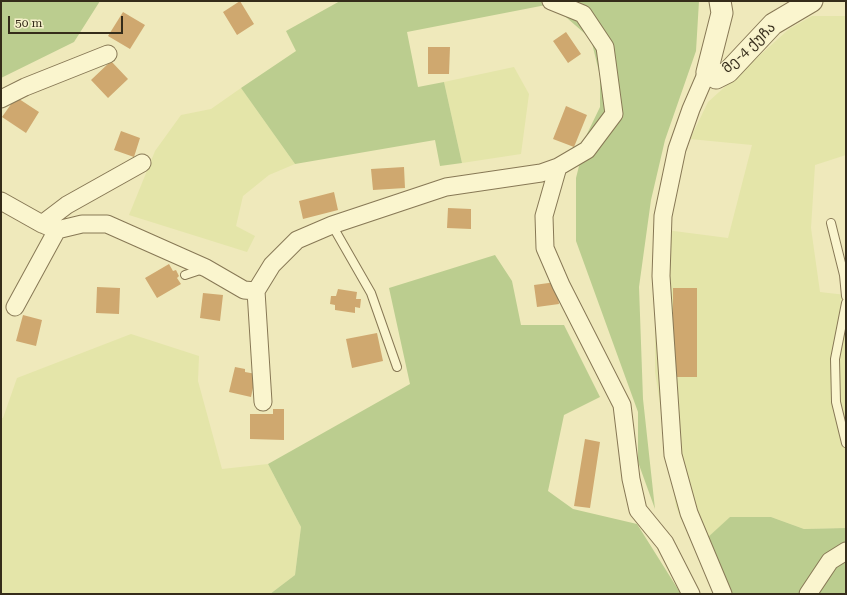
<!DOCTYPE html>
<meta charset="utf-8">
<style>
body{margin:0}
#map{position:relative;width:847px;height:595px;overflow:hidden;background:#efe9bb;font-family:"Roboto Serif",serif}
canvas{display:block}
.frame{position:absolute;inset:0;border:2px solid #352c1a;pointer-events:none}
.scale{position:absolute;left:8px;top:16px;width:115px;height:18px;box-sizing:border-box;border:2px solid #352c1a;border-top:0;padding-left:5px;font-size:12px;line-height:14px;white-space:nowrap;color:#352c1a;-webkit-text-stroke:3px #f6f1cb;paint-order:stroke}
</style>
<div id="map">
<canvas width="847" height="595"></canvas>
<div class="frame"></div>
<div class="scale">50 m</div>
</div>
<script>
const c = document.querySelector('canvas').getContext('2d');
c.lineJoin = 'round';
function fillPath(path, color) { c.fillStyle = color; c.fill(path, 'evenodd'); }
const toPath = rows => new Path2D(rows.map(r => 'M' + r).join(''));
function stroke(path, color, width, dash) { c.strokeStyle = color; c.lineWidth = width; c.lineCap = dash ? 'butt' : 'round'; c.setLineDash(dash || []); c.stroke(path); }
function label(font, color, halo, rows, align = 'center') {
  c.font = font + ' "Roboto Serif","Noto Sans Georgian",serif'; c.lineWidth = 3; c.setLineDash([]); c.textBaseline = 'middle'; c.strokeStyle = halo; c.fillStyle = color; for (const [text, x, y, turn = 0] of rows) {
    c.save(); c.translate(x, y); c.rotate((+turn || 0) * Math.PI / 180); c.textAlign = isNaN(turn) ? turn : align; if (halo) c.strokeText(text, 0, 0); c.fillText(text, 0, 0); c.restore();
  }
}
const farmland = toPath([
 [812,16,846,16,846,155,815,165,811,228,820,292,846,295,846,528,804,529,771,517,731,517,695,549,676,507,655,372,655,274,666,230,728,238,752,145,690,139,708,102,789,29],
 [514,67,529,94,521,154,462,163,444,82],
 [241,88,295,164,269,175,243,196,236,226,255,236,247,252,129,215,155,151,181,115,211,109],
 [131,334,199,356,198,381,222,469,268,464,301,527,295,575,270,594,1,594,1,418,3,418,17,378]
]);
const green = toPath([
 [1,1,100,1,74,42,1,78],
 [340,1,699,1,696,51,665,140,651,200,639,287,643,399,655,509,638,462,638,412,576,241,576,178,587,134,600,107,600,76,591,39,551,4,407,32,418,87,444,82,462,163,440,166,435,140,295,164,241,88,296,51,286,31],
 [495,255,512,281,521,325,564,325,600,397,564,415,548,491,573,509,637,524,681,594,270,594,295,575,301,527,268,464,410,384,389,288],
 [730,517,771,517,804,529,846,528,846,594,716,594,695,549]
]);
const building = toPath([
 [240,1,254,24,237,35,223,12],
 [123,12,145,25,130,49,108,36],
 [566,32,581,54,568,63,553,41],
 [428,47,450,47,449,74,428,74],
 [111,61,128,79,108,98,91,80],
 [16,97,39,112,26,133,2,117],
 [566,106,587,115,574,147,553,139],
 [121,131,140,138,134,157,114,150],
 [404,167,405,188,373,190,371,169],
 [334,192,338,210,303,219,299,201],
 [448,208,471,209,471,229,447,228],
 [169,264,173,271,176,270,179,276,177,278,181,284,157,298,145,278],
 [556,282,559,304,537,307,534,285],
 [97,287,120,288,119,314,96,313],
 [673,288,697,288,697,377,673,377],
 [338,289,357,292,356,299,361,299,360,308,355,307,355,313,335,310,335,305,330,304,331,296,336,296],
 [203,293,223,295,220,321,200,318],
 [23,315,42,320,36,346,16,341],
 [377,333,383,361,352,368,346,339],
 [235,367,245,369,245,372,256,374,251,397,229,392],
 [273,409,284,409,284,440,250,439,250,414,273,414],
 [585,439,600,442,590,508,574,506]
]);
const service = toPath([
 [831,223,844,275,846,296],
 [332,225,371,293,397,367],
 [185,275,203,269],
 [846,303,835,359,836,402,846,443]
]);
const minor = toPath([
 [707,72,691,109,677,149,663,216,661,276,673,455,689,513,723,594],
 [1,99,25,87,108,54],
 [558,167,544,216,545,248,561,285,622,405,631,479,638,510,665,543,691,594],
 [1,201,42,224,67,205,142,163],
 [42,224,57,230,82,224,107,224,206,268,244,290,256,291],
 [15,307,57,230],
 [263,402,256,291,272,265,297,240,332,225,446,187,541,173,558,167,587,150,614,114,605,47,583,14,551,1],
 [808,594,830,561,846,551]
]);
const tertiary = toPath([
 [720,1,722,13,707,72,716,78,728,72,773,24,812,1]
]);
const streetNames = [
 ["მე-4 ქუჩა",749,48,-43]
];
fillPath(farmland, '#e4e5a9');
fillPath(green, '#bbcd8f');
fillPath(building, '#cfa86f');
stroke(service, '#877855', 10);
stroke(minor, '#877855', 19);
stroke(tertiary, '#877855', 23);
stroke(service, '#faf5ce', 8);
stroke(minor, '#faf5ce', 17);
stroke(tertiary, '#faf5ce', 21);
label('14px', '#352c1a', '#f6f1cb', streetNames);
</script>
